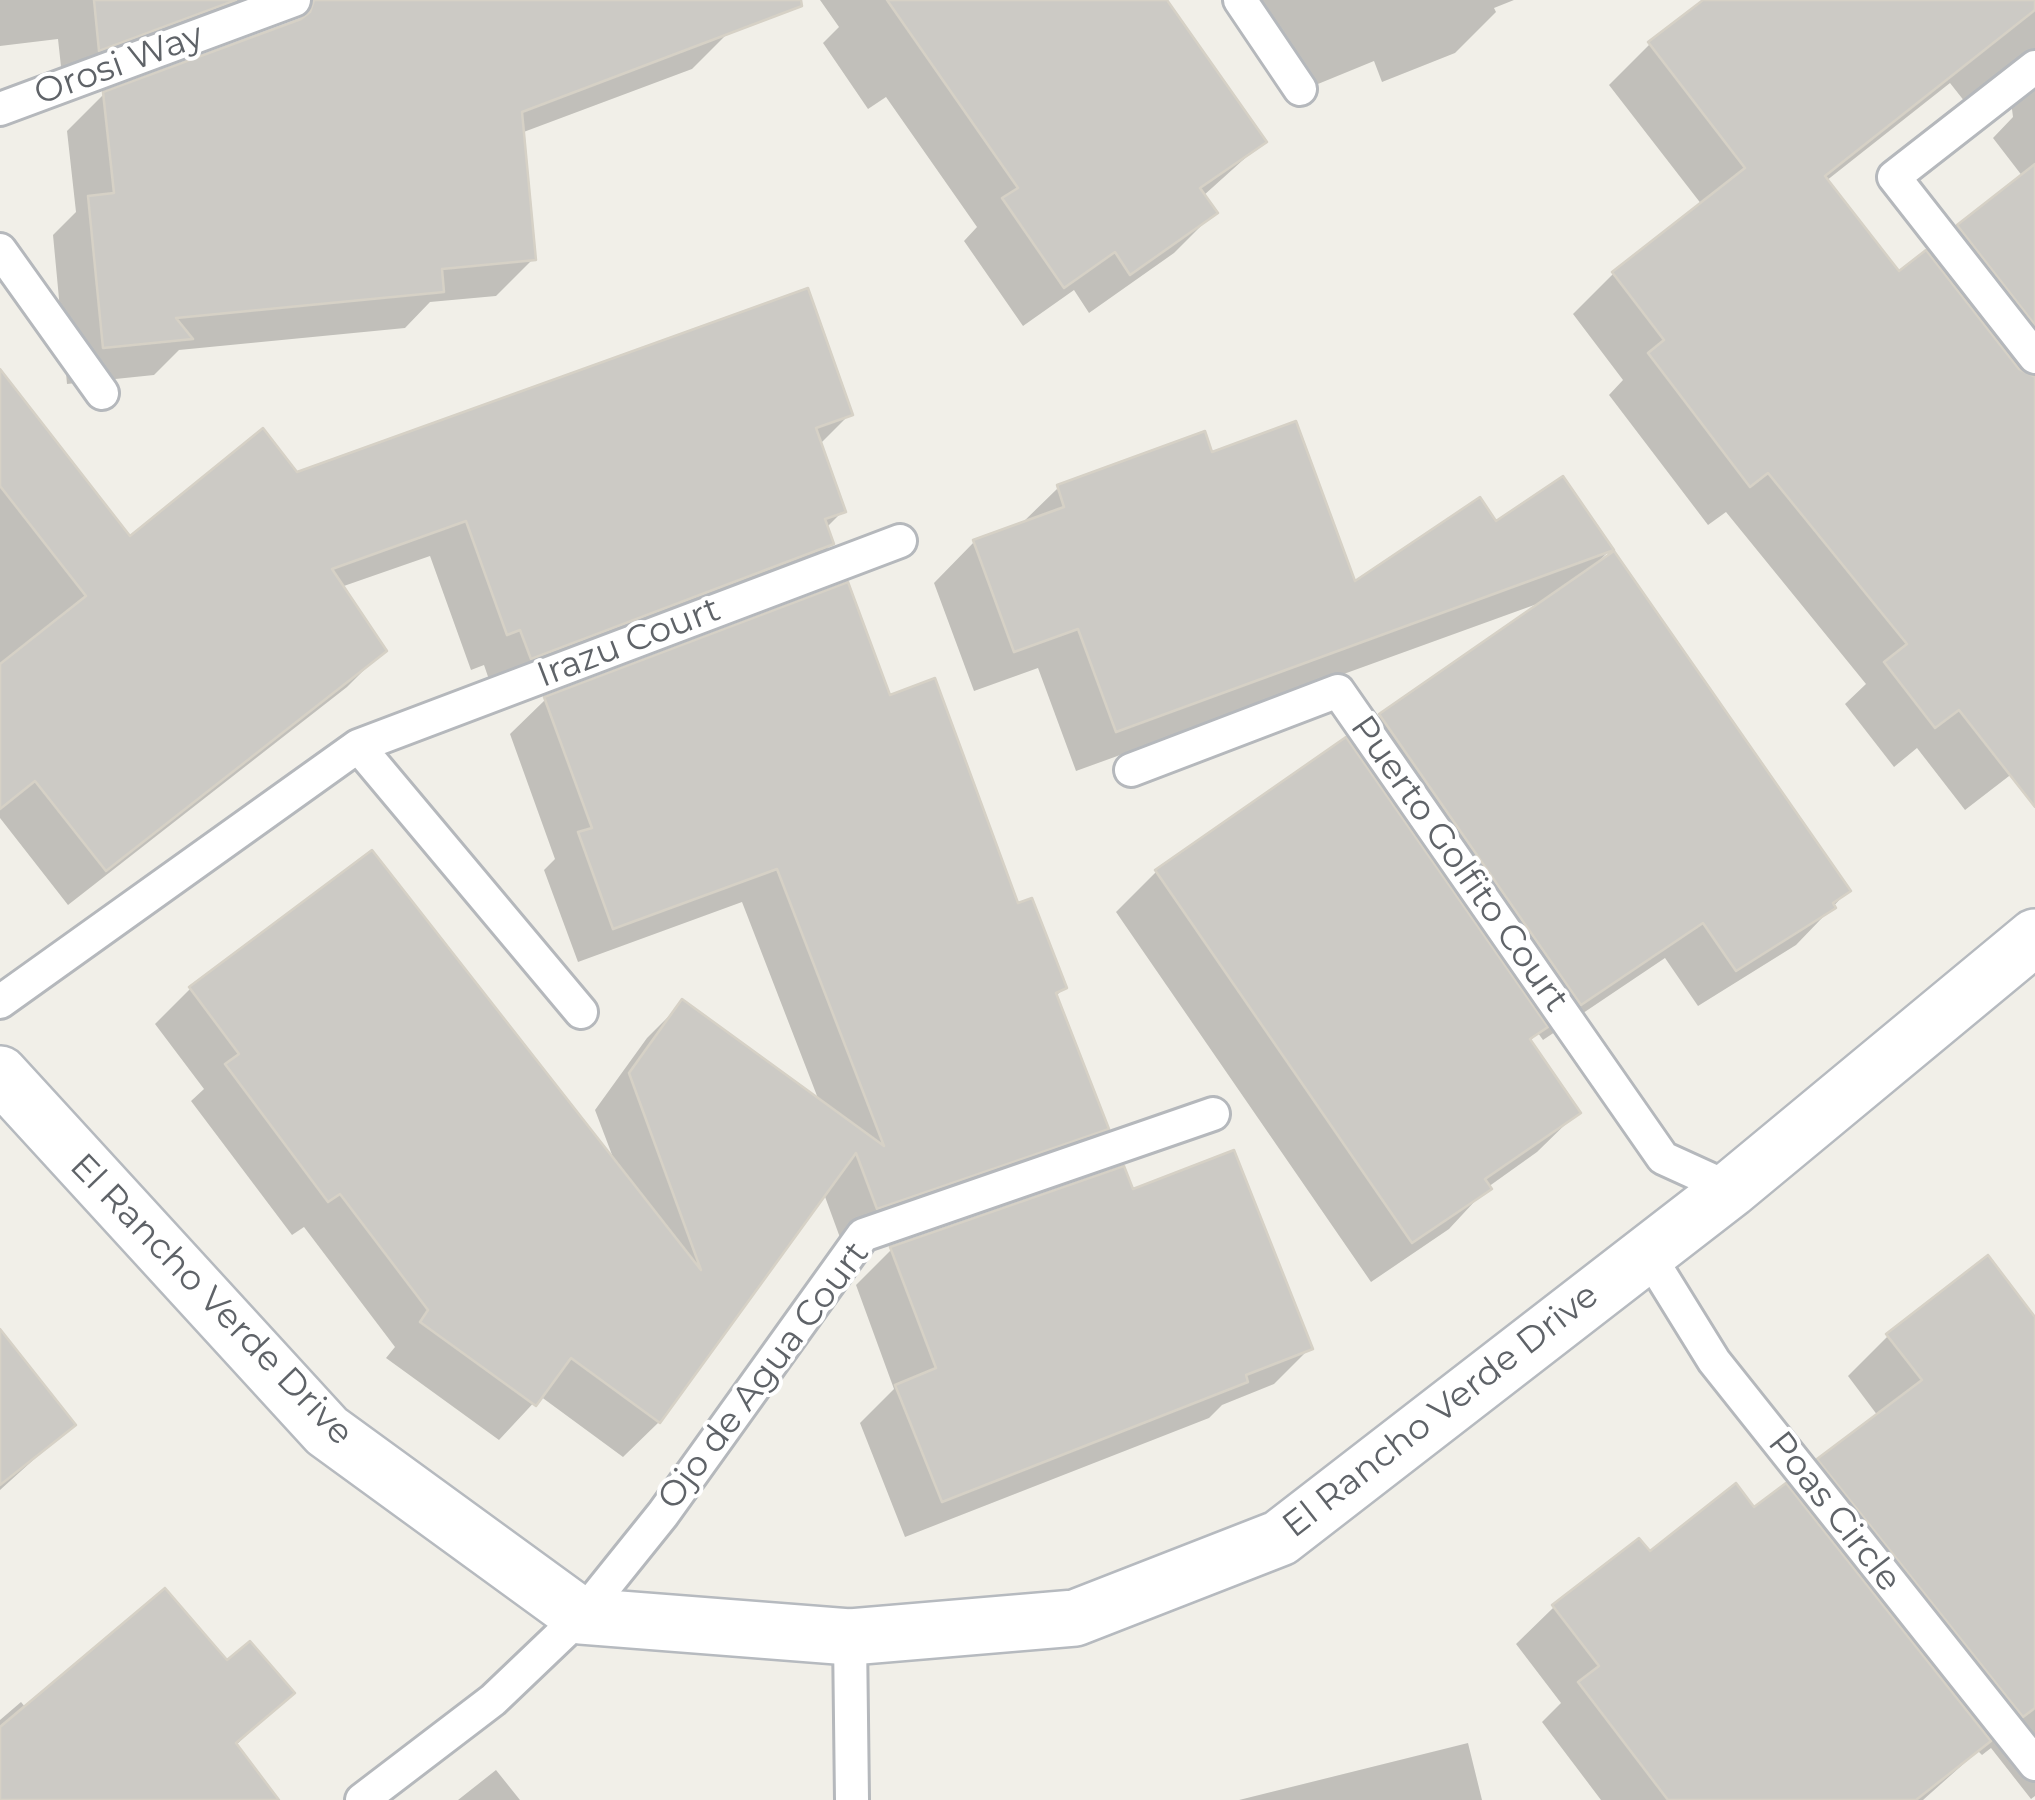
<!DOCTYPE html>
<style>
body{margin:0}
canvas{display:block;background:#f1efe8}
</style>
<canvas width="2035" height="1800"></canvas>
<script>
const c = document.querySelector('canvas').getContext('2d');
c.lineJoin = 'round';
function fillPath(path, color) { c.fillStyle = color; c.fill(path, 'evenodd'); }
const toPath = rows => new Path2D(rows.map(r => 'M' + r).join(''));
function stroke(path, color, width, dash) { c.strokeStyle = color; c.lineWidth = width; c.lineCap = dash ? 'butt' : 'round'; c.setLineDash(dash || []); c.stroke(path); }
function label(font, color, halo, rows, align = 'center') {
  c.font = font + ' Montserrat,sans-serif'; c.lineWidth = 8; c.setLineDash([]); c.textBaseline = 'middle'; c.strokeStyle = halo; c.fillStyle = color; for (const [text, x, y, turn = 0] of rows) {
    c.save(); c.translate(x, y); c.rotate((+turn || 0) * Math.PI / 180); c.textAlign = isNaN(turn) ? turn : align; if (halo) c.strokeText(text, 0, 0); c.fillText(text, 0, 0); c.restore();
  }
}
const shadow = toPath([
 [0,0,249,0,63,85,58,39,0,46],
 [402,0,717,0,729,32,692,69,521,133,533,259,496,296,430,302,405,328,179,350,154,375,67,384,53,235,76,212,67,131,104,94],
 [820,0,1164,0,1263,142,1203,196,1214,213,1174,253,1089,313,1074,290,1023,326,964,241,977,227,886,97,868,109,823,43,839,27],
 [1257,0,1514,0,1494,8,1496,12,1455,53,1382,82,1374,61,1296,93],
 [1707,0,2035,0,2035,756,1965,810,1917,748,1894,767,1845,704,1866,684,1726,512,1708,525,1609,395,1623,380,1573,314,1613,274,1702,205,1609,85,1650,44],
 [1950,83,1965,102,2010,94,2013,117,1993,138,2023,177,1929,258,1899,274,1826,181],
 [0,373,129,540,297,474,850,414,819,445,843,511,826,528,832,544,795,580,494,694,484,665,471,670,430,556,341,587,383,651,347,687,68,905,0,818],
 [1211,455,1353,585,1495,525,1611,549,1600,560,1848,891,1796,945,1698,1006,1665,958,1543,1040,1538,1033,1529,1042,1578,1112,1537,1152,1488,1187,1449,1229,1371,1282,1116,912,1156,872,1349,747,1380,716,1548,600,1076,771,1038,668,974,691,934,583,974,542,1020,525,1058,488],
 [888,698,1064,988,1055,997,1106,1128,1071,1163,842,1243,824,1194,659,1422,623,1457,540,1396,499,1440,386,1358,395,1347,304,1227,292,1235,191,1101,204,1089,155,1024,190,989,371,853,614,1160,595,1110,647,1038,682,1003,819,1101,742,902,578,962,544,870,555,859,510,734,546,699],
 [1132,1192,1310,1348,1274,1384,1222,1405,1209,1418,905,1537,860,1423,894,1389,856,1285,892,1249],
 [2035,1321,2035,1796,2031,1799,1991,1748,1982,1755,1978,1751,1923,1800,1601,1800,1542,1722,1561,1703,1516,1644,1554,1607,1649,1555,1789,1491,1819,1461,1878,1416,1848,1376,1888,1336],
 [0,1334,72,1425,0,1490],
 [227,1663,292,1693,235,1746,275,1800,0,1800,0,1720,21,1702,26,1708],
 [1468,1743,1482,1800,1239,1800],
 [496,1770,520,1800,458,1800]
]);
const building = toPath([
 [94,0,236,0,99,51,94,0],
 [314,0,801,0,802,6,522,112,536,260,442,269,444,292,176,318,193,339,103,348,88,196,114,193,103,92,301,19,310,12,314,0],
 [887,0,1167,0,1267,142,1200,188,1218,213,1130,275,1115,252,1064,288,1002,198,1018,188,887,0],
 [1703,0,2035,0,2035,10,1825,176,1899,271,1926,250,2019,369,2035,377,2035,807,1959,710,1935,728,1884,662,1907,644,1768,473,1750,487,1648,353,1664,340,1612,272,1745,168,1648,42,1703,0],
 [2035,164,2035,325,1957,225,2035,164],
 [808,288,853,415,816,428,846,512,825,519,834,544,531,659,520,630,507,635,466,521,332,569,387,651,106,871,35,781,0,809,0,664,86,596,0,486,0,369,130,536,263,428,297,472,808,288],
 [1296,421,1355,581,1480,497,1496,521,1563,476,1614,550,1116,732,1078,629,1014,652,973,540,1064,507,1057,485,1205,431,1212,452,1296,421],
 [1614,551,1851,891,1833,903,1836,908,1736,971,1703,923,1581,1005,1379,714,1614,551],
 [848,582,890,695,935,678,1018,903,1032,898,1067,988,1056,993,1109,1129,877,1209,856,1153,660,1423,571,1358,536,1406,420,1322,428,1310,340,1194,328,1202,225,1064,239,1054,189,987,372,850,701,1270,629,1073,682,999,884,1146,777,869,613,929,578,832,592,828,544,697,848,582],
 [1346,737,1548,1027,1530,1039,1581,1113,1485,1179,1492,1189,1412,1243,1155,870,1346,737],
 [1234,1150,1313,1349,1246,1375,1248,1382,942,1502,895,1385,936,1368,890,1247,1124,1166,1133,1189,1234,1150],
 [1988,1255,2035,1317,2035,1708,2023,1717,1817,1459,1922,1380,1886,1334,1988,1255],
 [0,1329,76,1425,0,1485,0,1329],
 [1736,1483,1754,1507,1786,1483,1991,1741,1916,1800,1668,1800,1578,1682,1599,1666,1552,1605,1639,1538,1650,1551,1736,1483],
 [165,1588,227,1660,250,1641,295,1693,236,1743,279,1800,0,1800,0,1727,165,1588]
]);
const lane = toPath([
 [1240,0,1300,89],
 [2035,67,1894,177,2035,357],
 [0,109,294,0],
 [0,250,102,393],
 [358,746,900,541],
 [1131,770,1338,691,1663,1158,1731,1189],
 [0,1002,358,746,581,1012],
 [1646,1251,1714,1361,2035,1764],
 [850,1637,852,1800],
 [362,1800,493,1700,581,1616,663,1514,863,1235,1213,1114]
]);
const secondary = toPath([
 [0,1074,327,1431,581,1616,850,1637,1075,1618,1280,1538,1731,1189,2035,937]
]);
const streetNames = [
 ["Orosi Way",119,65,-20],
 ["Irazu Court",629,643,-21],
 ["Puerto Golfito Court",1459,864,55],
 ["El Rancho Verde Drive",211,1300,46],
 ["Ojo de Agua Court",764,1376,-53],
 ["El Rancho Verde Drive",1441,1411,-38],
 ["Poas Circle",1834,1512,52]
];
fillPath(shadow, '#0003');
fillPath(building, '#cccac5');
stroke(building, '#d6d1c6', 2.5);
stroke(lane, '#b5b8bc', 38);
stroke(secondary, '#b6babf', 60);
stroke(lane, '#fff', 32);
stroke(secondary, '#fff', 55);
label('35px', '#5f6368', '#fff', streetNames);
</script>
